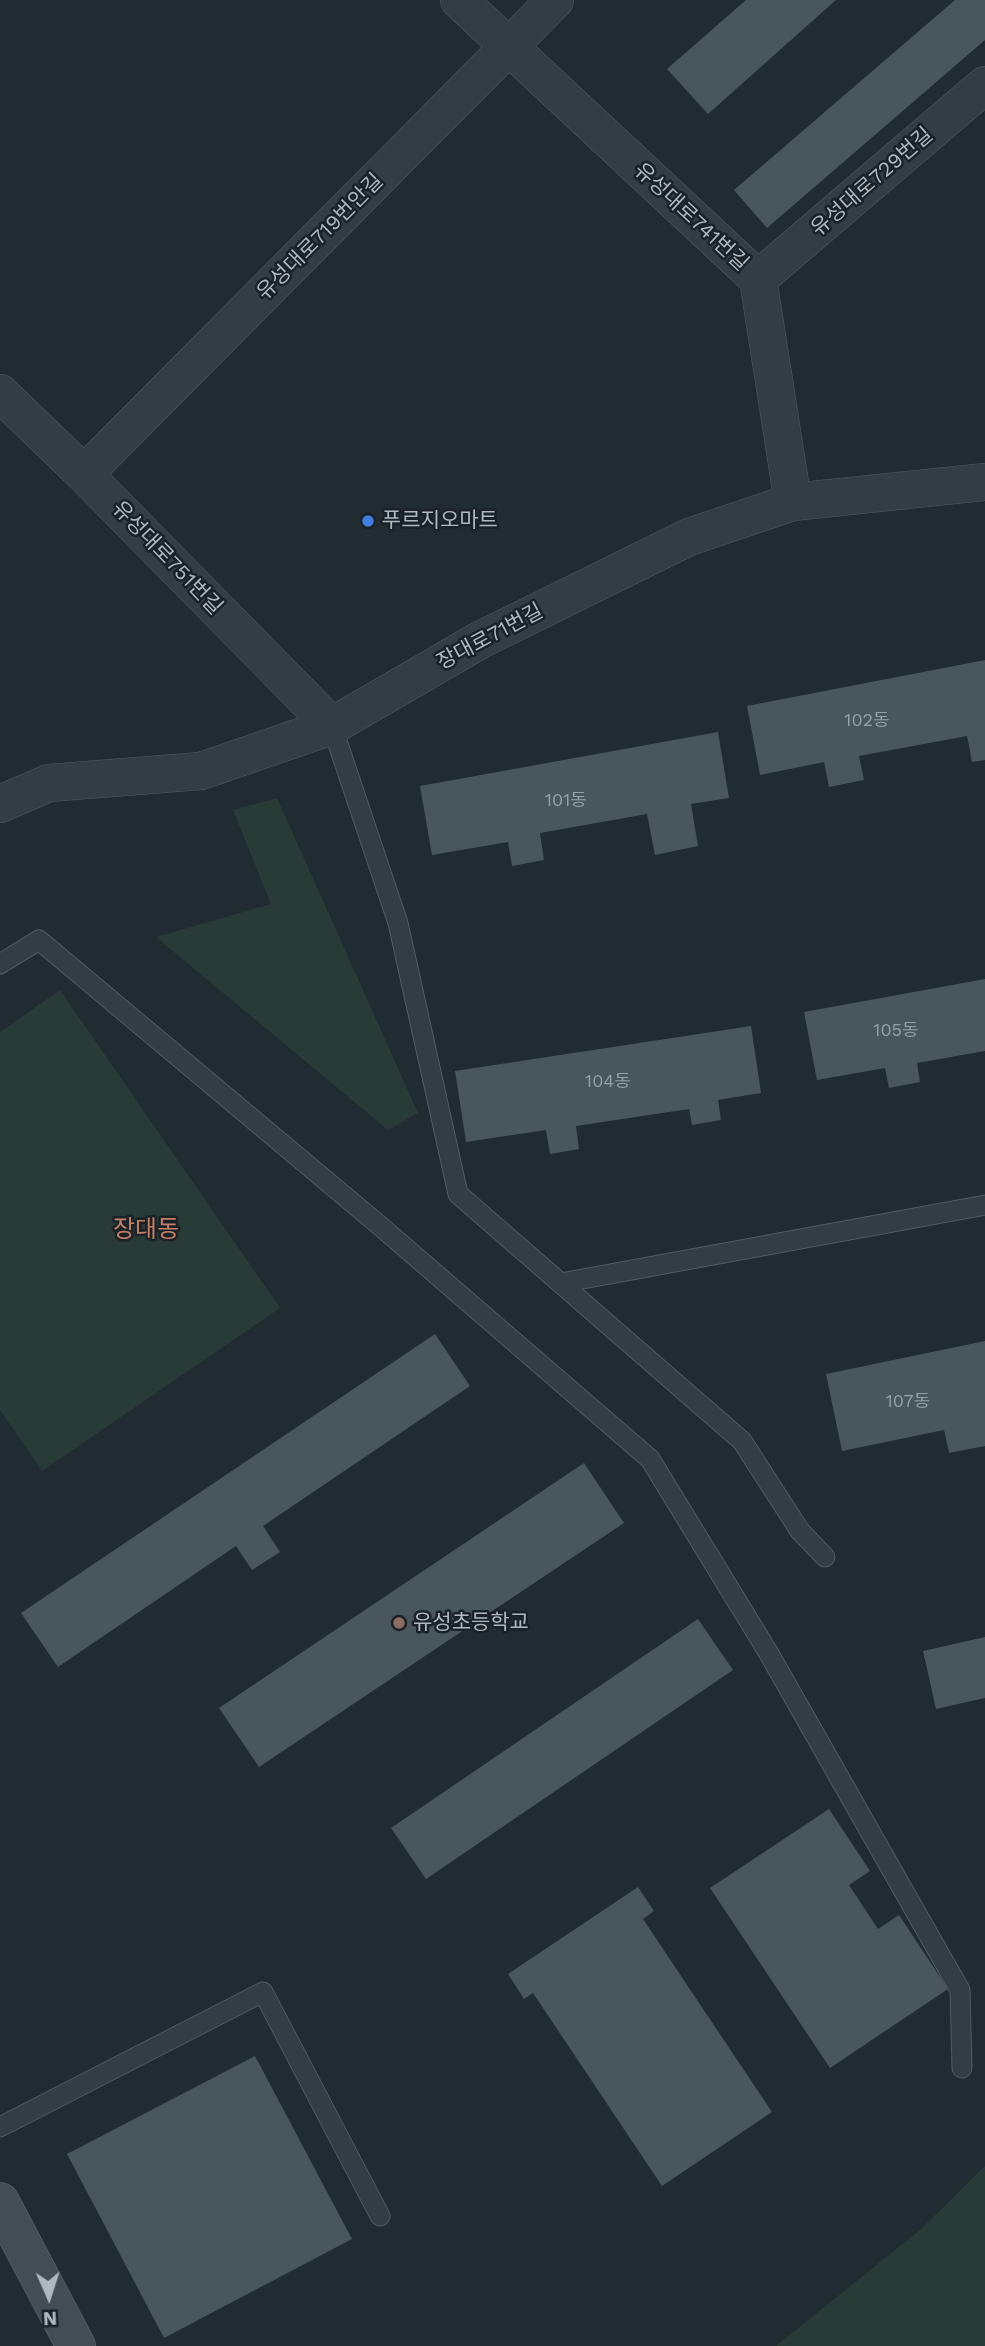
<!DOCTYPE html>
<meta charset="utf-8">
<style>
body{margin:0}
#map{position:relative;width:985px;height:2346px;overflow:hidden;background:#212b32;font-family:"Work Sans",sans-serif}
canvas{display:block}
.north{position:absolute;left:14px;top:2262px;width:70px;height:70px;-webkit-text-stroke:5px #1a2228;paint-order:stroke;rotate:177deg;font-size:19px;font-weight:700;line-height:28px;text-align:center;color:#aeb8c0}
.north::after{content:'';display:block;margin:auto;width:24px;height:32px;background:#aeb8c0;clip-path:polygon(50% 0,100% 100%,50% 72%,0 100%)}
</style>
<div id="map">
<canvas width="985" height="2346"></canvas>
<div class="north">N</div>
</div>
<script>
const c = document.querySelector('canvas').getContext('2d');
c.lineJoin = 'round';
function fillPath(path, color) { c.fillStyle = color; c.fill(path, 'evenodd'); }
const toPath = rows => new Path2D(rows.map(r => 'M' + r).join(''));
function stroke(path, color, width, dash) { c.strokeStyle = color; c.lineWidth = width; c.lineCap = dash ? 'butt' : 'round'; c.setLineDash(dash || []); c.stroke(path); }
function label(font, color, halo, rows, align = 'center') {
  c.font = font + ' "Work Sans","Noto Sans KR",sans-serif'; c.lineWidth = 5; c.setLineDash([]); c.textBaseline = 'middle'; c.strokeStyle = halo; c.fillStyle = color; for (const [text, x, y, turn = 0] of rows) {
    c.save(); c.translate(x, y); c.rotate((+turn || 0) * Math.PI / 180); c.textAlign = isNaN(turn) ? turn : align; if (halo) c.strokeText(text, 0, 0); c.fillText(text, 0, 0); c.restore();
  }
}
const green = toPath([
 [277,798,418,1113,388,1130,156,937,271,904,233,810],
 [60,990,280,1308,42,1471,0,1410,0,1032],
 [985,2166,985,2346,776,2346,921,2229]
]);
const building = toPath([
 [746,0,836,0,708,114,667,69],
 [955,0,985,0,985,40,767,228,734,190],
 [985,660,985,760,972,762,967,736,859,756,864,780,829,787,824,762,760,775,747,706],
 [718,732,729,798,691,804,698,846,655,855,647,814,540,833,544,860,512,866,508,842,432,855,420,786],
 [985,979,985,1051,917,1063,920,1082,889,1088,885,1068,817,1080,804,1012],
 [751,1026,761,1093,718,1100,721,1120,692,1125,689,1109,576,1126,579,1149,550,1154,546,1130,466,1142,455,1071],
 [435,1334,470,1386,263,1526,280,1552,252,1570,236,1546,58,1667,21,1613],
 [985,1341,985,1446,949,1453,944,1430,842,1451,826,1374],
 [584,1463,624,1523,259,1767,219,1708],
 [698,1619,733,1670,426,1879,391,1828],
 [985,1637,985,1698,936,1709,923,1651],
 [829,1809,870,1871,849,1885,878,1929,899,1915,948,1989,830,2068,710,1888],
 [638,1887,654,1911,643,1919,772,2112,662,2186,533,1993,524,1999,508,1974],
 [255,2056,352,2239,164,2338,67,2154]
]);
const lane = toPath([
 [332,726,398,923,458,1194,742,1441,800,1531,825,1557],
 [0,964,39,940,379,1225,650,1459,768,1652,960,1990,962,2068],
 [561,1283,985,1205],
 [0,2127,263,1992,380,2216]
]);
const street = toPath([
 [459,0,758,279,793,502],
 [758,279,985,85],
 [0,393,84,474,332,726],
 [84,474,555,0],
 [0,804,49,783,201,771,332,726,480,640,689,537,793,502,985,482]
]);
const secondary = toPath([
 [0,2202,76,2346]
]);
const markers = [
 [368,521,7,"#3f7fe0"],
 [399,1623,7,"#8d6e63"]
];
const numberNames = [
 ["102동",867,721],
 ["101동",566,801],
 ["105동",896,1031],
 ["104동",608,1082],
 ["107동",908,1402]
];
const streetNames = [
 ["유성대로729번길",872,182,-41],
 ["유성대로741번길",691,217,43],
 ["유성대로719번안길",320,237,-45],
 ["유성대로751번길",167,558,46],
 ["장대로71번길",490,637,-28]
];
const poiNames = [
 ["푸르지오마트",382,521],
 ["유성초등학교",413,1623]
];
const quarterNames = [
 ["장대동",146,1230]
];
fillPath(green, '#293b37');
fillPath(building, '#49565e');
stroke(lane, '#525b61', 21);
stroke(street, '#525b61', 38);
stroke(secondary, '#525b61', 40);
stroke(lane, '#343d43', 19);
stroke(street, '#343d43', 37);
stroke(secondary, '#434d56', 38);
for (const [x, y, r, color] of markers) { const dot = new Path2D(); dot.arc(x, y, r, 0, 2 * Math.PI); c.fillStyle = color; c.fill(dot); stroke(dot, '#1a2228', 2.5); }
label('18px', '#95a0a8', null, numberNames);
label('21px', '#aeb8c0', '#1a2228', streetNames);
label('21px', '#aeb8c0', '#1a2228', poiNames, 'left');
label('24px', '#c57f65', '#1a2228', quarterNames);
</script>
